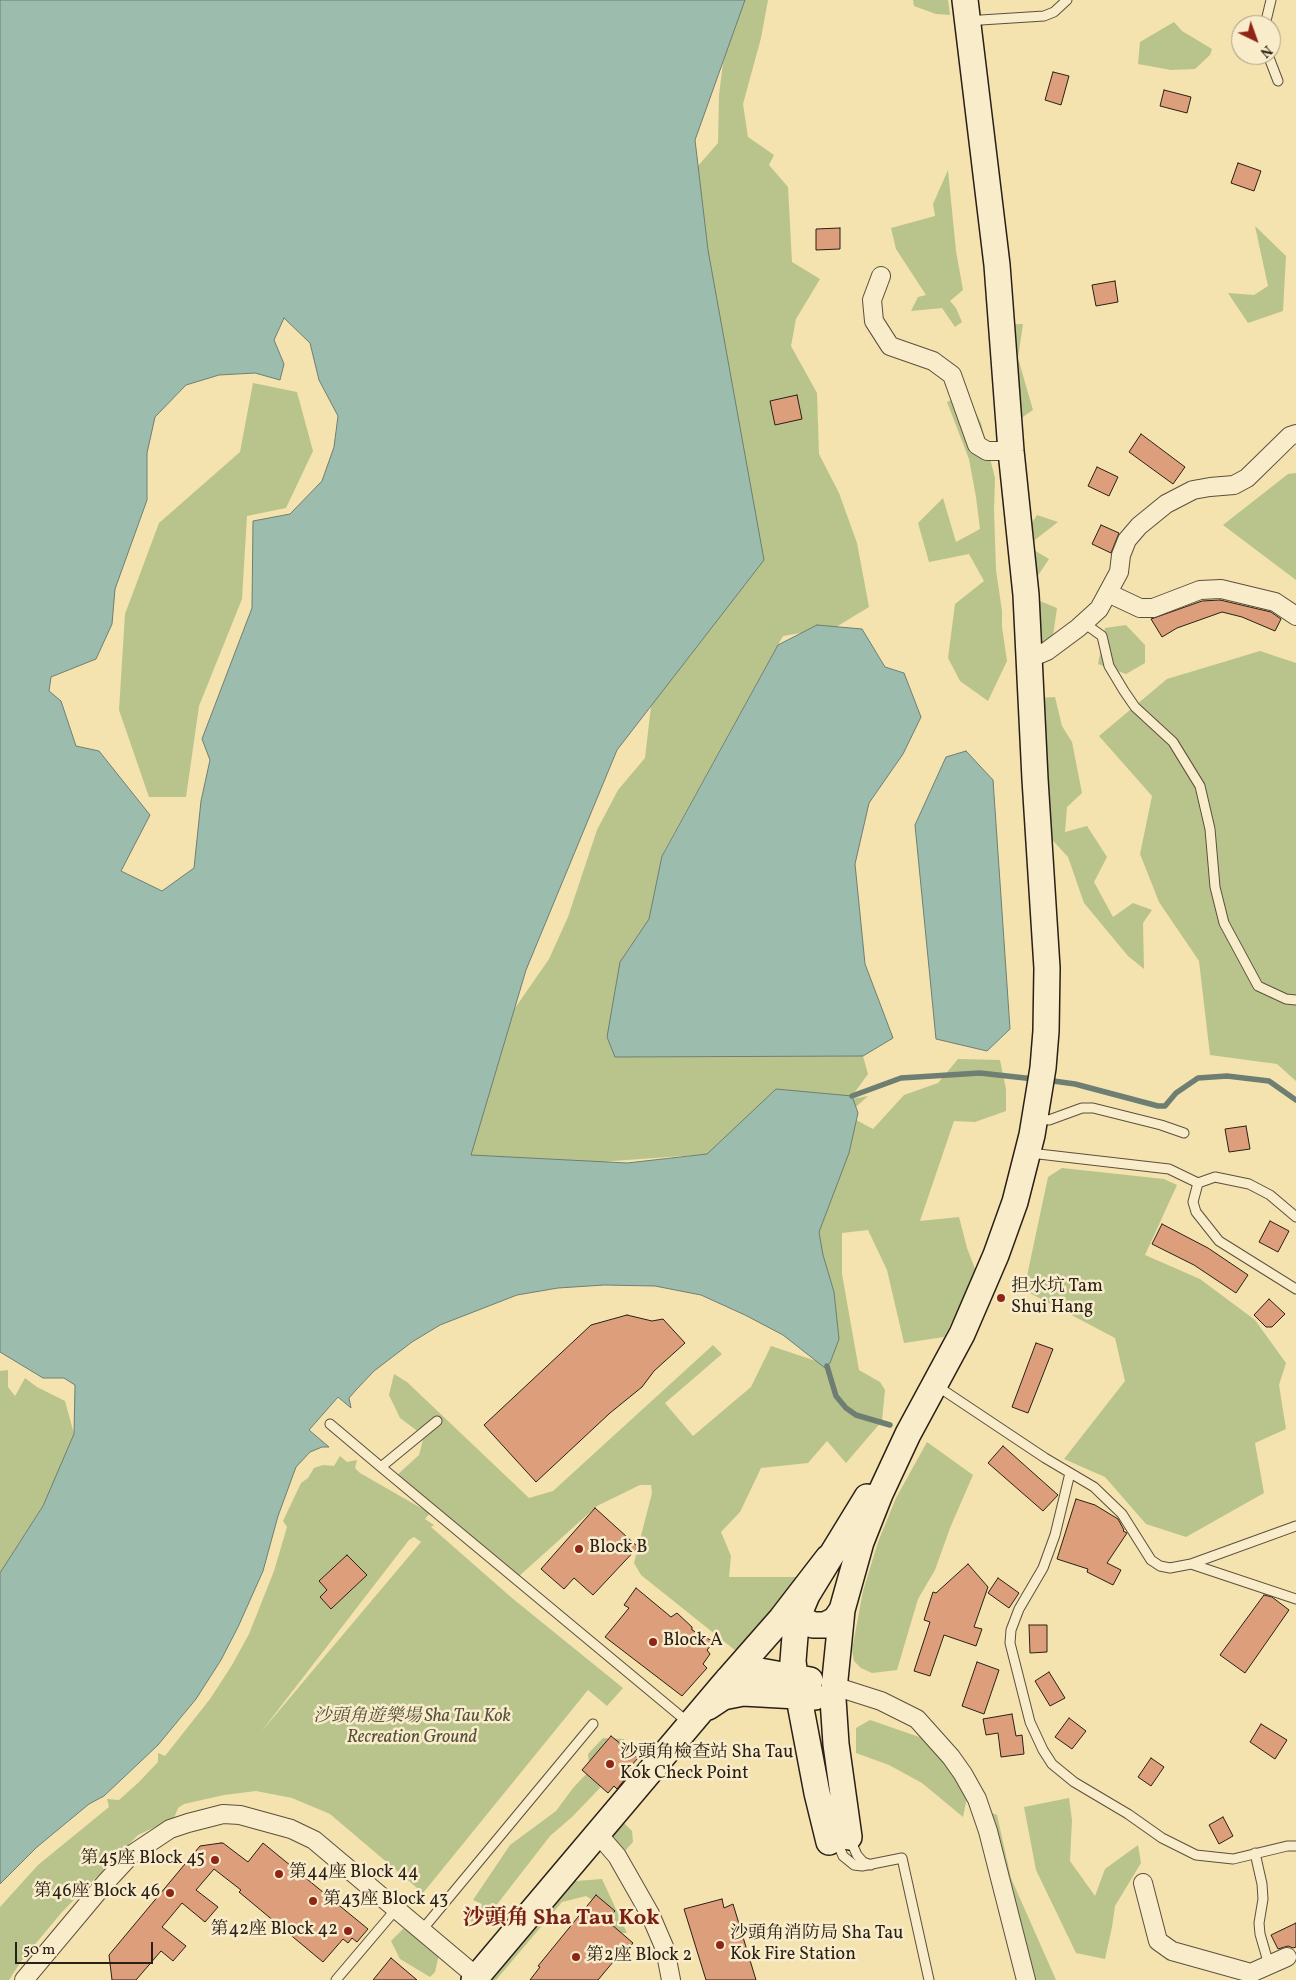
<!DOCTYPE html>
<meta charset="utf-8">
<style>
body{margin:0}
#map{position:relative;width:1296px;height:1980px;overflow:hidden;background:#f4e2af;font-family:Vollkorn,serif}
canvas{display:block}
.north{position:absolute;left:1231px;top:15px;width:50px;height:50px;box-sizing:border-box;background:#f8eccb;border:1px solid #a69a83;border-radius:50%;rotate:138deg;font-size:14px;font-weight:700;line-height:20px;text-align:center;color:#2a2017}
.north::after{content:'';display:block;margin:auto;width:18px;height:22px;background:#8f2418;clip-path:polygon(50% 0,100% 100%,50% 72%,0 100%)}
.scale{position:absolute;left:15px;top:1942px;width:138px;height:22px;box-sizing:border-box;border:2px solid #2a2017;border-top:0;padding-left:6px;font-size:15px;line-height:18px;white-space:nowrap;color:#2a2017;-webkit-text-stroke:4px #f8eccb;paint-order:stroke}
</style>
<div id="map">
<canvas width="1296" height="1980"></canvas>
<div class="north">N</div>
<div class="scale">50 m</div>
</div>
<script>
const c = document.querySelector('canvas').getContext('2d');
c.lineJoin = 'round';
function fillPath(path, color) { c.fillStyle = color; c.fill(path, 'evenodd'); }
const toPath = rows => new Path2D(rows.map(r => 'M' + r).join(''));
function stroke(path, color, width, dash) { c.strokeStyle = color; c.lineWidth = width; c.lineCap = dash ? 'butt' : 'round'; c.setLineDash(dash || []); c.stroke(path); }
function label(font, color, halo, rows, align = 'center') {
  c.font = font + ' Vollkorn,"Noto Serif SC",serif'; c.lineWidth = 5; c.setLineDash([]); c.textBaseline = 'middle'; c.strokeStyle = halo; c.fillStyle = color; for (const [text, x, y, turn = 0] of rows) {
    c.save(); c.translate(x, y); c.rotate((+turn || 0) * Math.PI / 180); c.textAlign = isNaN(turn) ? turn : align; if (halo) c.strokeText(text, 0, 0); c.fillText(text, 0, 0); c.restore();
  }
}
const green = toPath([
 [739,0,768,0,761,38,743,104,748,137,774,155,769,165,788,187,792,262,820,279,796,319,791,346,817,393,819,454,839,493,857,543,869,607,836,627,783,636,664,851,649,919,625,955,615,1057,863,1056,868,1074,852,1096,823,1104,868,1096,848,1114,856,1120,873,1129,904,1095,938,1083,958,1059,1000,1060,1006,1089,1006,1111,975,1122,954,1121,920,1221,959,1217,967,1248,977,1274,944,1337,904,1343,887,1270,868,1230,842,1233,842,1274,859,1370,880,1382,885,1390,882,1421,846,1463,827,1441,808,1463,761,1468,740,1512,721,1532,731,1556,729,1577,799,1577,736,1651,641,1575,634,1563,652,1493,651,1485,640,1485,597,1506,518,1577,430,1513,425,1519,434,1525,431,1527,512,1598,623,1688,607,1706,588,1690,423,1893,330,1814,292,1798,256,1791,224,1795,184,1804,178,1808,174,1818,138,1835,62,1912,22,1960,9,1980,0,1980,0,1907,38,1865,109,1807,107,1799,119,1800,139,1782,158,1762,158,1753,165,1756,210,1699,232,1665,249,1634,274,1571,287,1527,283,1521,301,1483,308,1478,314,1468,323,1465,334,1466,340,1456,347,1462,357,1460,355,1468,360,1473,428,1512,397,1475,419,1455,424,1436,400,1418,389,1395,394,1374,407,1382,529,1498,553,1491,713,1345,722,1354,665,1403,693,1436,751,1387,771,1346,819,1362,827,1336,711,1154,599,1162,510,1182,445,1153,504,1024,549,959,568,917,597,830,618,790,645,758,655,672,684,182,718,143,719,95,723,63],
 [414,1537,421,1542,261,1732,409,1540],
 [913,0,948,0,950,15,936,14,914,6],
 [1174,22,1182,31,1212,49,1210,55,1195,69,1171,70,1138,64,1140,42],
 [948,170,956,251,963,290,950,301,956,308,962,322,955,327,942,308,911,311,918,297,926,295,896,249,891,228,935,216,933,204],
 [1255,226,1286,256,1283,311,1248,323,1228,293,1254,295,1268,286],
 [1023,324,1018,358,1033,410,1014,423,994,325],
 [253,383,297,392,313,451,286,508,247,516,242,599,199,706,186,797,149,797,119,710,125,614,159,523,240,452],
 [966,394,981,423,995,478,994,510,996,570,1002,611,1002,627,1007,661,988,701,960,681,948,658,955,604,984,581,969,554,929,562,918,523,943,498,956,542,980,529,976,497,969,459,947,402],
 [1296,473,1296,580,1223,525,1288,474],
 [1037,515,1058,522,1027,546,1049,559,1035,580,1024,535],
 [1035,599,1057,608,1053,636,1039,645,1016,648,1015,635,1022,628],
 [1126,625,1145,645,1145,663,1126,674,1098,664,1105,628],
 [1260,651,1296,663,1296,1081,1277,1064,1210,1055,1199,961,1159,902,1140,854,1152,796,1099,736,1167,679],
 [1055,697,1062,726,1072,742,1082,793,1067,807,1065,832,1087,826,1107,857,1094,882,1113,917,1133,903,1152,910,1143,923,1144,969,1128,956,1084,903,1068,857,1044,831,1036,698],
 [1062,1168,1164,1179,1177,1185,1145,1255,1200,1279,1255,1320,1286,1363,1279,1385,1286,1429,1255,1443,1264,1493,1186,1537,1146,1524,1105,1477,1064,1459,1125,1381,1115,1338,1024,1290,1048,1177],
 [8,1370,8,1387,15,1396,25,1378,37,1387,65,1401,74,1434,53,1490,0,1573,0,1371],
 [927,1442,973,1475,950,1528,935,1570,918,1599,897,1670,872,1673,861,1668,854,1661,852,1650,863,1591,878,1542,896,1498],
 [870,1720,928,1740,969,1787,963,1817,922,1783,889,1765,856,1753,856,1728],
 [603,1738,624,1739,621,1766,572,1817,550,1836,495,1907,476,1926,470,1920,482,1904,473,1900,510,1845,556,1811,573,1788,590,1770,588,1754],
 [1069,1798,1072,1820,1070,1861,1095,1896,1105,1869,1138,1845,1141,1863,1115,1906,1112,1927,1105,1959,1076,1953,1036,1870,1024,1807],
 [974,1806,997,1815,1011,1878,1056,1980,1016,1980],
 [609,1808,632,1831,633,1842,625,1851,608,1851],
 [602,1879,627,1933,616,1933,602,1906,586,1896,562,1902,496,1980,474,1980,563,1882],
 [408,1924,440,1950,435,1972,430,1977,400,1959,391,1941]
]);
const water = toPath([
 [0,0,745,0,695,140,708,250,764,560,617,750,526,970,471,1155,627,1163,707,1154,776,1089,852,1096,858,1113,849,1153,819,1232,823,1255,834,1292,839,1339,830,1363,825,1368,783,1335,745,1315,701,1295,655,1286,604,1285,558,1288,517,1295,440,1325,412,1342,374,1371,356,1390,349,1398,351,1408,338,1397,309,1430,329,1447,322,1447,310,1452,296,1467,278,1516,263,1571,238,1627,221,1660,196,1699,158,1745,104,1796,89,1804,37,1847,0,1884,0,1573,43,1506,74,1434,75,1385,64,1378,43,1378,0,1352,0,0],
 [284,318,310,343,319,380,338,416,334,447,322,481,290,514,253,521,252,608,202,739,210,760,201,801,194,868,162,891,121,871,150,815,99,751,76,746,61,701,49,691,51,677,96,659,112,624,115,589,147,500,147,453,155,417,186,385,219,375,255,373,280,380,284,364,274,340,284,318],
 [817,625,862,629,885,667,904,673,921,717,903,754,869,803,855,864,865,964,893,1038,863,1056,615,1057,607,1037,620,962,649,919,662,856,778,645,817,625],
 [966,751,993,780,1010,1029,987,1051,936,1039,915,825,946,757,966,751]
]);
const stream = toPath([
 [1046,1080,1075,1084,1158,1106,1165,1106,1176,1093,1198,1078,1227,1076,1269,1081,1296,1100],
 [852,1096,901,1078,980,1073,1034,1079],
 [827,1366,836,1396,846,1408,856,1415,890,1425]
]);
const building = toPath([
 [1053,72,1069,76,1061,105,1045,100,1053,72],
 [1164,90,1191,97,1187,113,1160,106,1164,90],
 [1238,163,1261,171,1254,191,1231,183,1238,163],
 [840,228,840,249,816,250,816,229,840,228],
 [1115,281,1118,302,1096,306,1092,285,1115,281],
 [797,395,802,419,775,425,770,401,797,395],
 [1141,434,1185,467,1173,484,1129,452,1141,434],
 [1097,467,1118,477,1109,496,1088,486,1097,467],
 [1101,525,1119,533,1111,553,1092,544,1101,525],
 [1220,600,1271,612,1281,619,1275,631,1242,617,1222,612,1177,628,1162,637,1151,619,1202,601,1220,600],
 [1246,1126,1250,1149,1229,1152,1225,1129,1246,1126],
 [1270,1221,1289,1231,1278,1252,1259,1242,1270,1221],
 [1162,1224,1208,1248,1248,1275,1236,1293,1194,1265,1152,1244,1162,1224],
 [1269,1299,1285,1314,1272,1327,1266,1327,1254,1315,1269,1299],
 [627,1315,652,1321,663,1319,685,1343,654,1371,642,1387,610,1413,536,1482,484,1425,591,1325,627,1315],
 [1036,1343,1053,1349,1028,1413,1012,1407,1036,1343],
 [1003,1446,1058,1495,1043,1511,988,1463,1003,1446],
 [1076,1499,1095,1505,1118,1519,1124,1530,1123,1531,1127,1533,1107,1563,1121,1570,1113,1585,1087,1572,1088,1569,1057,1559,1076,1499],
 [595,1508,638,1547,593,1595,574,1578,564,1589,541,1569,595,1508],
 [347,1555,367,1575,331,1609,320,1597,327,1590,319,1581,347,1555],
 [968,1564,988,1587,974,1627,982,1629,976,1646,944,1635,930,1676,914,1671,930,1622,924,1620,933,1592,936,1593,968,1564],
 [998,1578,1019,1593,1009,1608,988,1593,998,1578],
 [636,1588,671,1617,677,1613,692,1627,692,1630,714,1642,707,1650,710,1654,703,1664,707,1668,682,1696,605,1637,629,1608,624,1605,636,1588],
 [1264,1595,1272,1597,1289,1610,1245,1673,1220,1655,1264,1595],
 [1029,1625,1047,1625,1047,1652,1030,1653,1029,1625],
 [977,1662,999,1670,984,1714,962,1706,977,1662],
 [1049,1672,1065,1698,1050,1706,1035,1681,1049,1672],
 [1012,1714,1016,1736,1022,1735,1024,1754,1001,1757,998,1733,986,1735,983,1719,1012,1714],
 [1069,1718,1086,1731,1072,1749,1055,1737,1069,1718],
 [1261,1724,1287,1740,1275,1759,1250,1742,1261,1724],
 [611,1736,638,1758,630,1767,633,1769,617,1789,614,1786,608,1793,582,1770,611,1736],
 [1151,1758,1164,1767,1151,1786,1138,1777,1151,1758],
 [1223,1817,1233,1836,1219,1844,1209,1825,1223,1817],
 [221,1843,223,1843,248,1862,263,1843,368,1929,357,1942,352,1938,348,1943,343,1939,323,1962,239,1892,241,1890,214,1869,196,1890,218,1907,205,1922,182,1903,162,1927,186,1946,173,1961,161,1951,136,1980,112,1980,109,1955,200,1846,221,1843],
 [596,1895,615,1911,610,1916,615,1920,611,1924,633,1943,621,1958,618,1956,598,1980,530,1980,540,1967,538,1966,596,1895],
 [722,1899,724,1908,733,1904,756,1980,706,1980,684,1909,722,1899],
 [1296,1923,1296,1947,1293,1948,1288,1946,1278,1949,1271,1935,1296,1923],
 [391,1958,417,1980,373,1980,391,1958]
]);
const lane = toPath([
 [968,22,981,20,1044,16,1054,12,1067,0],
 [1265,25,1271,0],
 [1268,55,1278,81],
 [1084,623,1102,636,1109,666,1124,691,1135,707,1173,742,1200,786,1210,829,1215,887,1224,923,1258,986,1286,999,1296,1000],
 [1035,1118,1049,1120,1082,1108,1093,1108,1161,1125,1184,1133],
 [1030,1153,1169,1169,1198,1183,1215,1177,1249,1184,1270,1195,1296,1217],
 [1198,1183,1193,1202,1196,1212,1219,1241,1296,1289],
 [937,1386,1045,1458,1094,1487,1122,1514,1151,1560,1160,1566,1170,1568,1191,1564,1296,1526],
 [437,1421,381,1467,690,1724],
 [330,1424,381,1467],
 [1070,1473,1055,1535,1043,1568,1019,1609,1011,1630,1010,1643,1030,1722,1043,1750,1052,1764,1074,1782,1128,1814,1162,1838,1196,1855,1233,1859,1287,1846,1296,1846],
 [1191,1564,1296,1599],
 [849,1837,857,1855,863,1862,871,1865],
 [836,1839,843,1856,854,1865,862,1866,902,1858,929,1980],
 [1255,1853,1262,1884,1263,1899,1259,1923,1260,1934,1269,1965],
 [422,1930,593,1724],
 [336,1980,397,1908]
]);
const street = toPath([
 [881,276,872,300,874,321,890,346,933,361,952,375,977,445,987,451,1011,451],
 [1108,593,1140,608,1153,608,1200,590,1221,589,1275,602,1296,616],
 [1028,659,1047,651,1078,628,1099,609,1119,572,1121,555,1127,540,1139,526,1166,504,1193,490,1210,487,1234,485,1247,478,1290,436,1296,434],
 [834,1686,881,1701,917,1719,951,1757,963,1774,977,1799,988,1831,1026,1980],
 [597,1833,617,1856,650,1914,665,1949,671,1980],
 [1143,1883,1158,1941,1172,1951,1247,1972,1251,1973,1287,1957],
 [24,1980,106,1882,131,1855,170,1829,188,1823,223,1814,240,1815,291,1829,314,1840,477,1977]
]);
const secondary = toPath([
 [799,1614,805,1621,813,1625,825,1625,835,1620,842,1610],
 [728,1679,736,1674,746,1671,760,1671,810,1680],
 [708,1707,723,1697,743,1693,815,1697],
 [849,1837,836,1744,833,1699,842,1610,861,1542,880,1494,908,1434,962,1334,996,1255,1015,1202,1032,1135,1043,1068,1046,1031,1047,968,1035,779,1026,595,1011,451,997,265,965,0],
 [829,1842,817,1793,795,1677,793,1661,795,1636,799,1614,807,1595,867,1497],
 [474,1980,723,1685,781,1619,828,1558]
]);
const markers = [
 [1001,1298,5,"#8f2418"],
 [579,1549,5,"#8f2418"],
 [653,1642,5,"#8f2418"],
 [610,1764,5,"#8f2418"],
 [215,1860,5,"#8f2418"],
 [279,1874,5,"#8f2418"],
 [170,1893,5,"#8f2418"],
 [313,1901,5,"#8f2418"],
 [348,1931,5,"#8f2418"],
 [720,1945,5,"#8f2418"],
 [576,1957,5,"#8f2418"]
];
const poiNames = [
 ["担水坑 Tam",1011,1288],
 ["Shui Hang",1011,1309],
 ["Block B",589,1549],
 ["Block A",663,1642],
 ["沙頭角檢查站 Sha Tau",620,1754],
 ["Kok Check Point",620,1775],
 ["第45座 Block 45",205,1860,"right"],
 ["第44座 Block 44",289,1874],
 ["第46座 Block 46",160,1893,"right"],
 ["第43座 Block 43",323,1901],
 ["第42座 Block 42",338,1931,"right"],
 ["沙頭角消防局 Sha Tau",730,1935],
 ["Kok Fire Station",730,1956],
 ["第2座 Block 2",586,1957]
];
const parkNames = [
 ["沙頭角遊樂場 Sha Tau Kok",412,1718],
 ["Recreation Ground",412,1739]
];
const districtNames = [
 ["沙頭角 Sha Tau Kok",561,1920]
];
fillPath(green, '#b9c48c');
fillPath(water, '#9cbdae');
stroke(water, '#6e7e72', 1);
stroke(stream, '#6e7e72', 5.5);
fillPath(building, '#dd9e7c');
stroke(building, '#2a2017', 1);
stroke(lane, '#5c503d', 11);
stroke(street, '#5c503d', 20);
stroke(secondary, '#2a2017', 28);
stroke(lane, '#f8eccb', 9);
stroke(street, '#f8eccb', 18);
stroke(secondary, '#f8eccb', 25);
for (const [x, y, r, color] of markers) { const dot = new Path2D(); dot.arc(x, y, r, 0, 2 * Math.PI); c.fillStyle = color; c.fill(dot); stroke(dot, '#f8eccb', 2); }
label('18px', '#2a2017', '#f8eccb', poiNames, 'left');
label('italic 18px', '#55513a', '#f8eccb', parkNames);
label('bold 22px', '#7a1f14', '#f8eccb', districtNames);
</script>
